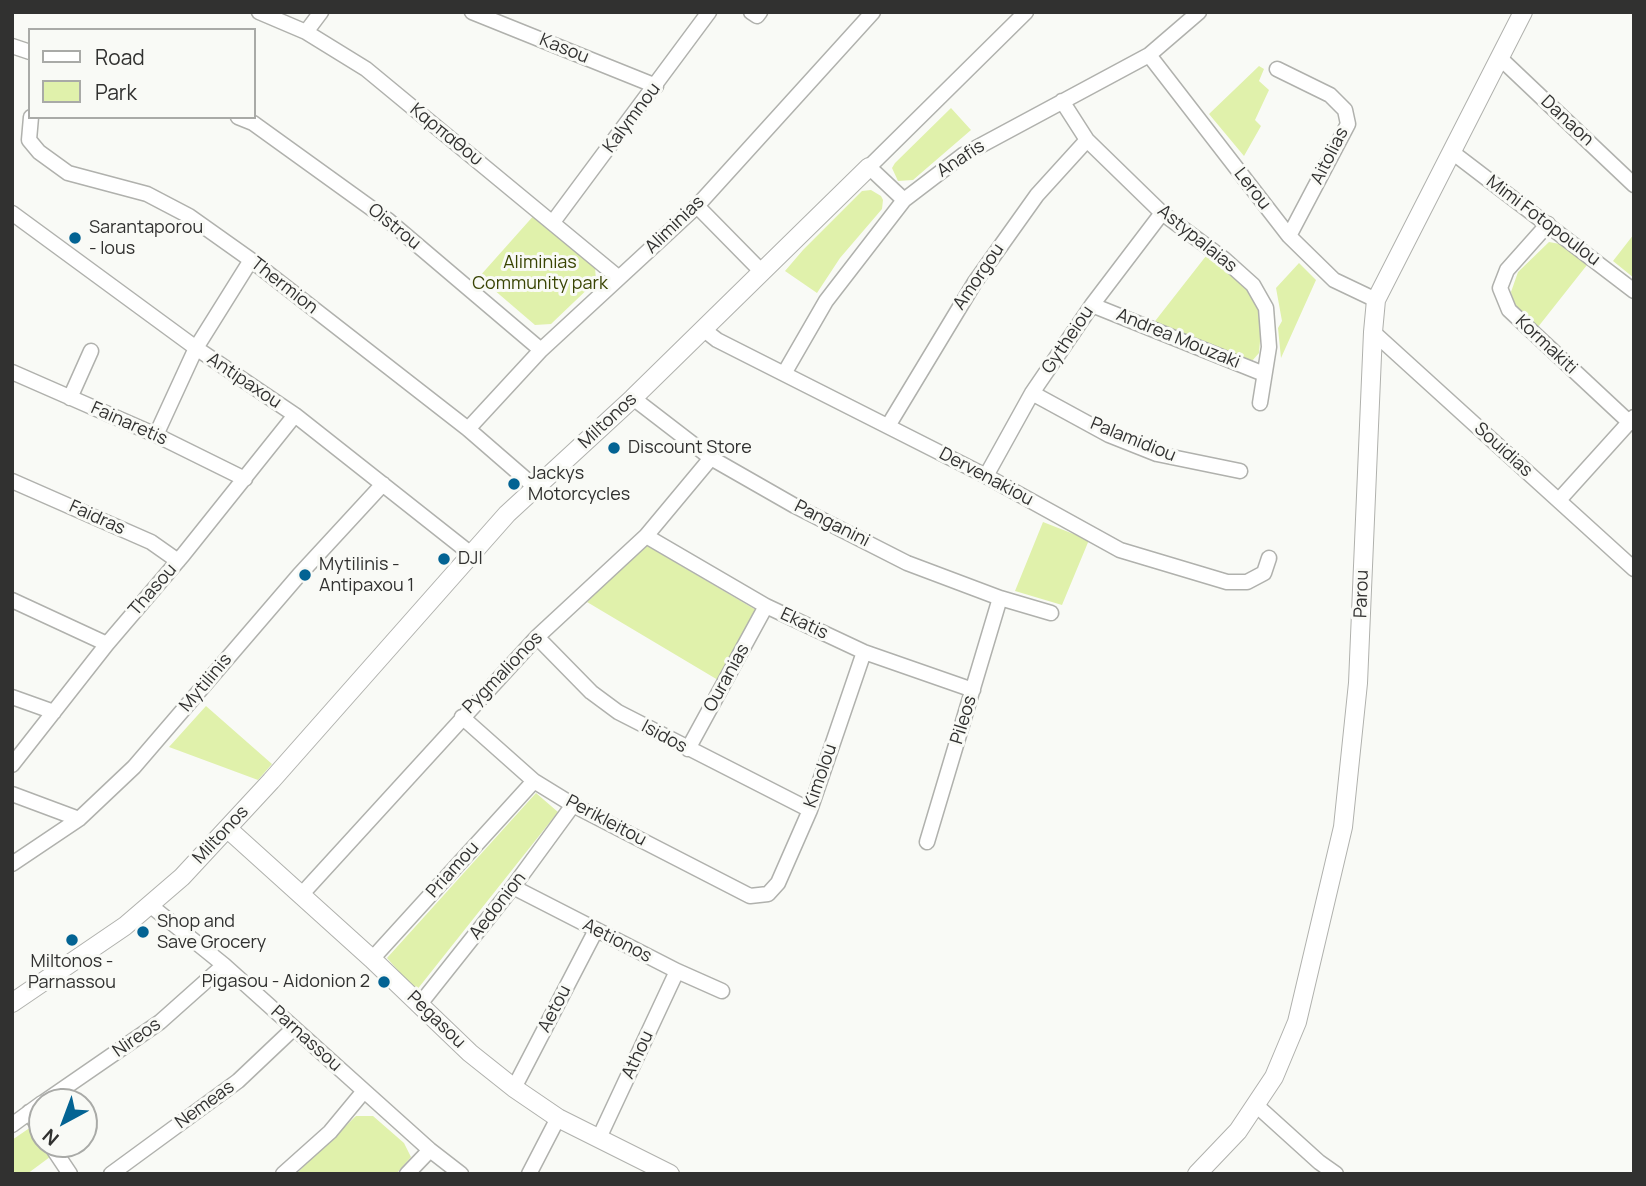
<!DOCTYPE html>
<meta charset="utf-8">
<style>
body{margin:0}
#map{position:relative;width:1646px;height:1186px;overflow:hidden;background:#f9faf6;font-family:Manrope,sans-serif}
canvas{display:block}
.frame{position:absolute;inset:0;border:14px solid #313130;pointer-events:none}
.legend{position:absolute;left:28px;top:28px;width:228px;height:91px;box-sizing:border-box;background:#f9faf6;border:2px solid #a9aaa7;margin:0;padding:9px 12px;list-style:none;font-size:21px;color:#313130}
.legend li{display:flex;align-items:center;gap:14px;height:35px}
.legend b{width:35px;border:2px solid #a9aaa7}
.north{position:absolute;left:28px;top:1088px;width:70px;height:70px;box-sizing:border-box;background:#f9faf6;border:2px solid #a9aaa7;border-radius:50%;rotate:221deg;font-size:19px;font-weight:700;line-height:28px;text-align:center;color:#313130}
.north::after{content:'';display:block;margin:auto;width:24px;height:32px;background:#036393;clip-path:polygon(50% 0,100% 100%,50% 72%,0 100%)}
</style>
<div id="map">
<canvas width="1646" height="1186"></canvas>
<div class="frame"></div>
<ul class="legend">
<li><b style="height:9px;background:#fff"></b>Road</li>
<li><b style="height:19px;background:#e0f1ab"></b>Park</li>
</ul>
<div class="north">N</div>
</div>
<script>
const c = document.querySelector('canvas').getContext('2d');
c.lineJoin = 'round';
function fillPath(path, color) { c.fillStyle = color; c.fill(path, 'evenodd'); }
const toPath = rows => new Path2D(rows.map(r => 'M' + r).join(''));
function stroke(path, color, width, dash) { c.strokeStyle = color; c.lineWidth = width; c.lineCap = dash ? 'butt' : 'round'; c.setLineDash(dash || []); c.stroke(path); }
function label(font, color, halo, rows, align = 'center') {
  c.font = font + ' Manrope,sans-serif'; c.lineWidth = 6; c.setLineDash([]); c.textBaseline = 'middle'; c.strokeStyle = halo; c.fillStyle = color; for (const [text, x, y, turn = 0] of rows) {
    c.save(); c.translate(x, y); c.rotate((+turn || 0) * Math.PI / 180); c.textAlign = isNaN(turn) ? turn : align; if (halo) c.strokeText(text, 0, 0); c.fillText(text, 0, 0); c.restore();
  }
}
const green = toPath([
 [1259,66,1264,69,1259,81,1269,90,1255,120,1261,126,1244,156,1209,114],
 [951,108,971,130,913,180,898,181,892,168,895,163],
 [871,190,881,196,883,200,882,209,840,258,817,293,785,271,803,250,862,191],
 [536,213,595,267,596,281,551,324,535,325,479,277],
 [1634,234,1634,278,1613,261],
 [1549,242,1560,244,1587,265,1538,327,1515,306,1511,292,1518,272],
 [1206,256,1248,288,1262,318,1259,353,1252,361,1152,325],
 [1299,263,1316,280,1281,358,1278,328,1282,321,1276,288],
 [1043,522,1089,540,1062,605,1015,591],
 [646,545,756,610,718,680,587,602],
 [206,706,272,764,258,780,169,747],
 [536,793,558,812,416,991,387,958],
 [356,1116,373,1116,404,1143,411,1157,396,1174,296,1174],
 [31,1127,42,1140,42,1144,45,1144,54,1154,27,1174,12,1174,12,1140]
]);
const minor = toPath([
 [259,12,306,32,366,69,619,278],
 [472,12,656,86],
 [751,12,757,16,760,12],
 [306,32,321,12],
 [12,46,30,52],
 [1149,55,1289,236,1334,280,1376,300],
 [1500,58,1634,185],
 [1277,69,1330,95,1345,110,1348,124,1289,236],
 [1062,101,1087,140,1162,213,1224,259,1253,285,1266,308,1269,347,1260,403],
 [31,117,29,140,39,152,68,173,147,194,189,216,251,260,468,429,536,488],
 [238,117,253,123,389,221,541,350],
 [1452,152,1634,291],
 [904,200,869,167,1026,12],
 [697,206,761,271],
 [12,213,196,348,295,415,471,554],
 [553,222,709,12],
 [1548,224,1507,270,1500,288,1509,310,1629,422],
 [1092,305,1264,374],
 [703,329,717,340,986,476,1120,550,1227,582,1247,582,1264,573,1269,558],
 [1373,332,1634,569],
 [12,372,156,435,245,479],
 [785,372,826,301,904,200,963,155,1149,55,1199,12],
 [1032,393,1109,435,1157,454,1240,471],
 [70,398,91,351],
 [633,398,711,458,795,506,907,563,1000,598,1051,613],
 [888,426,975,282,1037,195,1087,140],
 [468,429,541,350,697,206,873,12],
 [156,435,196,348,251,260],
 [986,476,1032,393,1092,305,1162,213],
 [12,481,151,542,178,561],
 [1559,500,1634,417],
 [646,536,766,606,864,652,973,690],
 [12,600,107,644],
 [537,637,591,692,618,712,810,810],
 [12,697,54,712],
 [462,717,534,781,573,805,750,896,768,894,778,883,810,810,864,652],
 [688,749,766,606],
 [12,765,107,644,183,555,295,415],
 [12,794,79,819],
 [927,842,1000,598],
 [12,864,79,819,134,767,299,575,383,484],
 [513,887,677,971,722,991],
 [301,895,537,637,646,536,711,458],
 [151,906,224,965,430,1150,461,1174],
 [372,959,534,781],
 [420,1004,513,887,573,805],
 [514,1088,596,930],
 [44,1102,160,1022,224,965],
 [1256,1105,1319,1162,1336,1174],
 [29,1112,42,1132],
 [12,1125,42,1103],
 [599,1138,677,971],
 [50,1144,70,1174],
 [111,1174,238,1081,294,1028],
 [283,1174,330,1132,364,1091],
 [407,1174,430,1150],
 [529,1174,558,1118]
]);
const tertiary = toPath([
 [228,829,372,959,470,1053,514,1088,558,1118,670,1174],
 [12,1003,125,926,182,877,271,781,507,514,633,398,869,167],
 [1197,1174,1238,1131,1274,1077,1297,1022,1343,827,1358,683,1373,332,1376,300,1523,12]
]);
const markers = [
 [75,238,7,"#036393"],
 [614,448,7,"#036393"],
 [514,484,7,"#036393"],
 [444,559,7,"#036393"],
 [305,575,7,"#036393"],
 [143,932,7,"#036393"],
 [72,940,7,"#036393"],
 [384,982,7,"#036393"]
];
const streetNames = [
 ["Kasou",564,49,22],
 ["Kalymnou",632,118,-53],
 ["Danaon",1567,121,43],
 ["Καρπαθου",446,135,39],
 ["Aitolias",1330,156,-63],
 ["Anafis",961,159,-33],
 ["Lerou",1252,189,52],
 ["Mimi Fotopoulou",1543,221,37],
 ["Aliminias",675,225,-44],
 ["Oistrou",394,227,39],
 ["Astypalaias",1197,239,39],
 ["Amorgou",979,277,-56],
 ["Thermion",284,286,38],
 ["Andrea Mouzaki",1178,339,22],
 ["Gytheiou",1068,340,-56],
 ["Kormakiti",1546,345,43],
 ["Antipaxou",244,381,34],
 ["Miltonos",608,421,-43],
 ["Fainaretis",129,424,24],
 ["Palamidiou",1133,440,22],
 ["Souidias",1503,450,42],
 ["Dervenakiou",986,477,28],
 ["Faidras",97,518,24],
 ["Panganini",832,524,27],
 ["Thasou",153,590,-49],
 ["Parou",1362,594,-88],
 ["Ekatis",804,624,25],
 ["Pygmalionos",503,673,-46],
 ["Ouranias",727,678,-61],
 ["Mytilinis",206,683,-50],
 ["Pileos",964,720,-73],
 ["Isidos",664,737,28],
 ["Kimolou",821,776,-71],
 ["Perikleitou",606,821,28],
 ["Miltonos",221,835,-47],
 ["Priamou",453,870,-48],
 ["Aedonion",498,906,-52],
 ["Aetionos",617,941,27],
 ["Aetou",555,1009,-63],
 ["Pegasou",436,1020,44],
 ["Nireos",137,1038,-35],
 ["Parnassou",306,1039,42],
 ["Athou",638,1055,-65],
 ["Nemeas",205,1105,-36]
];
const poiNames = [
 ["Sarantaporou",89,228],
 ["- Ious",89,249],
 ["Discount Store",628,448],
 ["Jackys",528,474],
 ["Motorcycles",528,495],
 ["DJI",458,559],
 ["Mytilinis -",319,565],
 ["Antipaxou 1",319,586],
 ["Shop and",157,922],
 ["Save Grocery",157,943],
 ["Miltonos -",72,962,"center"],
 ["Parnassou",72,983,"center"],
 ["Pigasou - Aidonion 2",370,982,"right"]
];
const parkNames = [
 ["Aliminias",540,263],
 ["Community park",540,284]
];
fillPath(green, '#e0f1ab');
stroke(minor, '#b0b1ad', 17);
stroke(tertiary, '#b0b1ad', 20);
stroke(minor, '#fff', 14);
stroke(tertiary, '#fff', 18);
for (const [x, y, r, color] of markers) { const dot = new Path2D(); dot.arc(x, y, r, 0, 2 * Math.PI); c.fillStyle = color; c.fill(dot); stroke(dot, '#f9faf6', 2.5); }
label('18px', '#313130', '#f9faf6', streetNames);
label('18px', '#313130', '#f9faf6', poiNames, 'left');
label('18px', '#394403', '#f9faf6', parkNames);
</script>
